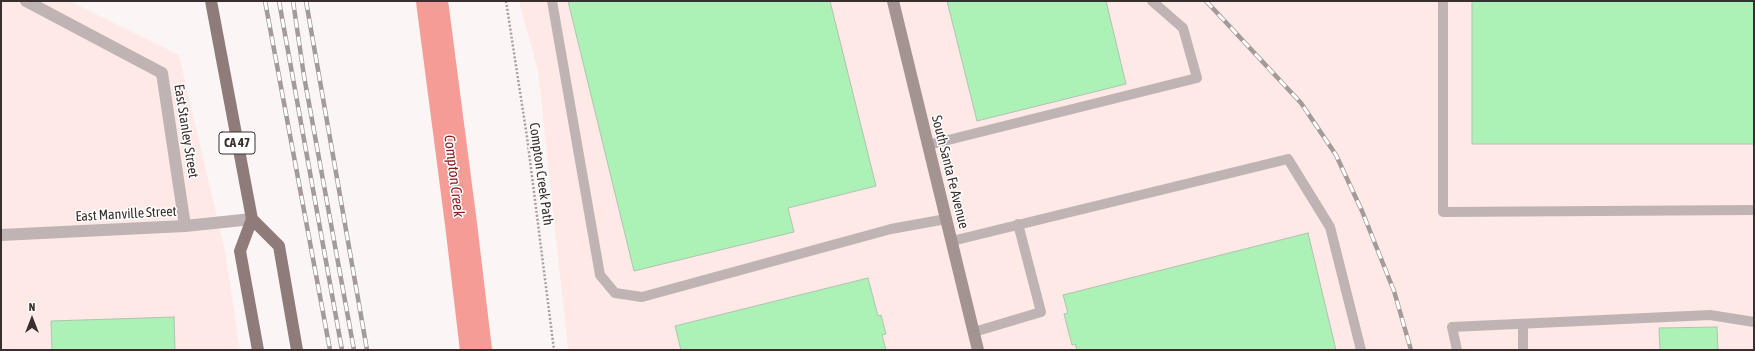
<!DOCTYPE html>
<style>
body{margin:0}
#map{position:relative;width:1755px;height:351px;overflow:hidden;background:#fbf6f5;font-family:"Asap Condensed",sans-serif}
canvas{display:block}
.frame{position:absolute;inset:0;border:2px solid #392f2e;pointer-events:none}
.north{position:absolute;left:12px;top:299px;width:40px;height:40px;-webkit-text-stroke:3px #fff;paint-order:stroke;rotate:0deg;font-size:11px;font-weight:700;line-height:16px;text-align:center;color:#392f2e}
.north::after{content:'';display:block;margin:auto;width:14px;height:18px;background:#392f2e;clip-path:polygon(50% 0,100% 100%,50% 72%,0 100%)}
</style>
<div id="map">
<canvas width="1755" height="351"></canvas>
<div class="frame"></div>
<div class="north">N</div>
</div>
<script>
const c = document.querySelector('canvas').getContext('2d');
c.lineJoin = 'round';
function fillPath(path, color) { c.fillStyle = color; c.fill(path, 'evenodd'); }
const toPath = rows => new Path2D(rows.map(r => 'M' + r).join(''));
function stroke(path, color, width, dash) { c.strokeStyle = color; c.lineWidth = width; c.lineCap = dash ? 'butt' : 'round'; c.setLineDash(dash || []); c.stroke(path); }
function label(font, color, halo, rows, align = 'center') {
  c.font = font + ' "Asap Condensed",sans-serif'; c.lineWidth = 3; c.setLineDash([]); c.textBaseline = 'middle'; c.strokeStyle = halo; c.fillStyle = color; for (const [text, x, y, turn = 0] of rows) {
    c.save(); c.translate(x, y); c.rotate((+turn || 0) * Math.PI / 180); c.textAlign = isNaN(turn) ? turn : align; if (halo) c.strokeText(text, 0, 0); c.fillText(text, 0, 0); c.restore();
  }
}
const built = toPath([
 [1,1,69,1,179,55,225,251,240,350,1,350],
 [519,1,1754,1,1754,350,568,350,538,71]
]);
const river = toPath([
 [432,1,461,224,476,350]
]);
const building = toPath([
 [568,1,830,1,876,186,788,208,794,232,634,271,568,1],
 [947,1,1106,1,1126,84,977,121,947,1],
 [1472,1,1754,1,1754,144,1472,144,1472,1],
 [1308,233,1336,350,1077,350,1075,344,1072,345,1064,314,1068,313,1063,295,1308,233],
 [868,278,878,316,881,315,886,334,882,335,886,350,681,350,675,326,868,278],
 [174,317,175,350,52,350,51,321,174,317],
 [1717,327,1718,350,1660,350,1659,328,1717,327]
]);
const path = toPath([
 [506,1,527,137,554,350]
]);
const service = toPath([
 [552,1,600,275,615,293,642,297,891,229,946,219],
 [1443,1,1443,212,1754,210],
 [928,145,1197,78,1183,28,1152,1],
 [952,241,1288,159,1330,227,1361,350],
 [1523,324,1523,350],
 [974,332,1041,312,1018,224],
 [1457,350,1452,327,1710,315,1754,322]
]);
const minor = toPath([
 [26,1,162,73,185,226]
]);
const tertiary = toPath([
 [1,235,185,226,252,219]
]);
const secondary = toPath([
 [893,1,978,350]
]);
const primary = toPath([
 [211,1,252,219,240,251,258,350],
 [252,219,279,246,297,350]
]);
const rail = toPath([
 [265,1,330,350],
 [279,1,342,350],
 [293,1,304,76,354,350],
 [306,1,367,350],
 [1206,1,1301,103,1336,155,1362,211,1394,291,1411,350]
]);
const shields = [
 [237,143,36]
];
const shieldNames = [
 ["CA 47",237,143]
];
const streetNames = [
 ["East Stanley Street",186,131,81],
 ["South Santa Fe Avenue",950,172,76],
 ["Compton Creek Path",541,174,82],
 ["East Manville Street",126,214,-3]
];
const waterNames = [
 ["Compton Creek",454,176,83]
];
fillPath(built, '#fee9e6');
stroke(river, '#f59c96', 32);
fillPath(building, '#acf1b5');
stroke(building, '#b1c3b3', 1);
stroke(path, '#a69f9e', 2.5, [2, 2]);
stroke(service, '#bfb4b3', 10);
stroke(minor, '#bfb4b3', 12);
stroke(tertiary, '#bfb4b3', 12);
stroke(secondary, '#a39391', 12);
stroke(primary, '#8f7c7a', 12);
stroke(rail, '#a29b9a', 4.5);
stroke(rail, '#fff', 3, [9]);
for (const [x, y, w] of shields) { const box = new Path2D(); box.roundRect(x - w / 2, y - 11, w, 22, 3); c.fillStyle = '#fff'; c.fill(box); stroke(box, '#392f2e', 1); }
label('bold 13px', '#392f2e', null, shieldNames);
label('14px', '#392f2e', '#fff', streetNames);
label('italic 15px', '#821c20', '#fff', waterNames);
</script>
